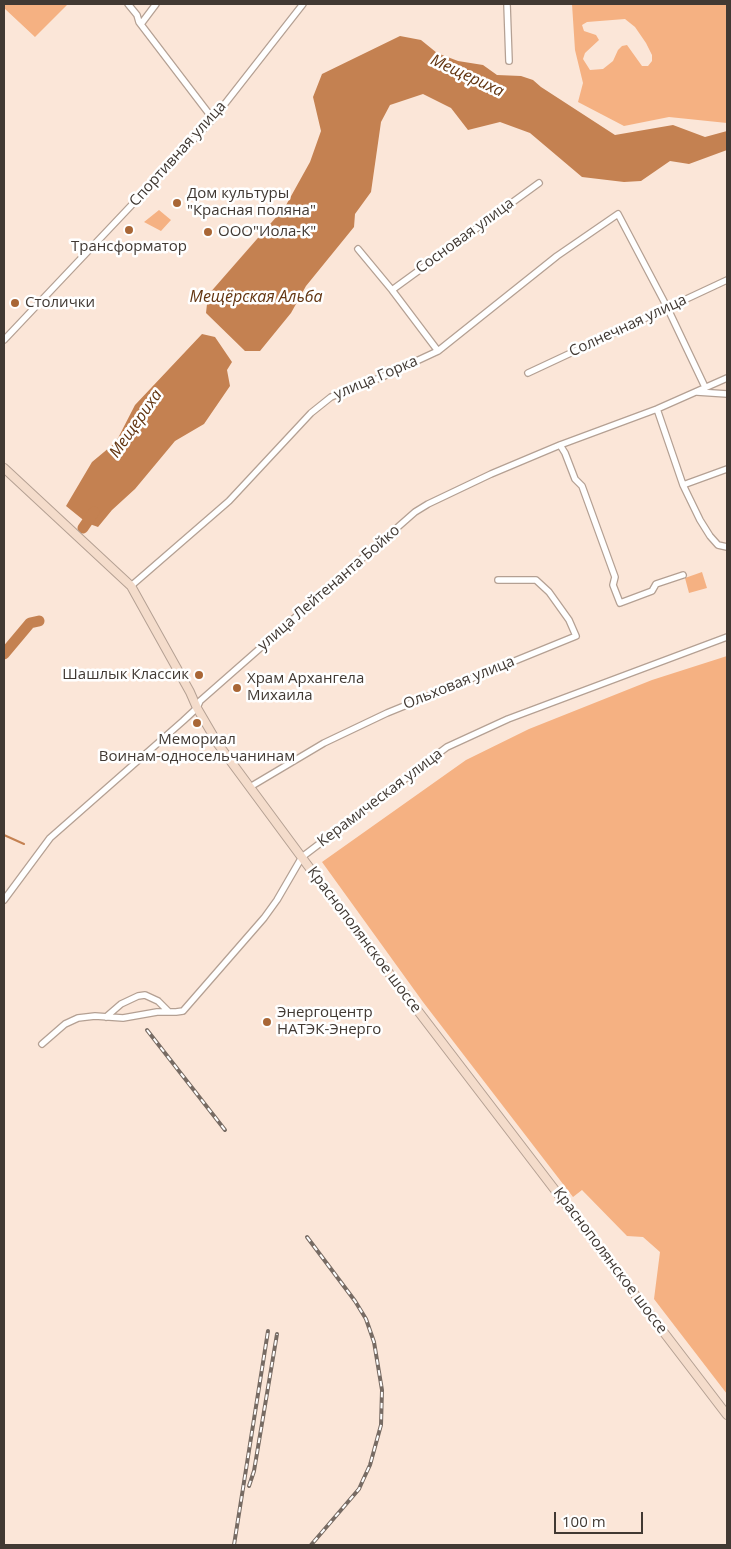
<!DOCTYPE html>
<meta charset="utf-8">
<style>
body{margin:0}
#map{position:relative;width:731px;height:1549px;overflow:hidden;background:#fbe6d8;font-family:"Open Sans",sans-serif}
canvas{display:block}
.frame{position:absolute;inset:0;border:5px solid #413933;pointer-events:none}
.scale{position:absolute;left:554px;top:1512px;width:89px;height:22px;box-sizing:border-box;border:2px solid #413933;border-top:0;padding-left:6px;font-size:15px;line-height:18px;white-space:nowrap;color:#413933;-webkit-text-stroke:4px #fff;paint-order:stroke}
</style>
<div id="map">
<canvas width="731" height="1549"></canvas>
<div class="frame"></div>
<div class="scale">100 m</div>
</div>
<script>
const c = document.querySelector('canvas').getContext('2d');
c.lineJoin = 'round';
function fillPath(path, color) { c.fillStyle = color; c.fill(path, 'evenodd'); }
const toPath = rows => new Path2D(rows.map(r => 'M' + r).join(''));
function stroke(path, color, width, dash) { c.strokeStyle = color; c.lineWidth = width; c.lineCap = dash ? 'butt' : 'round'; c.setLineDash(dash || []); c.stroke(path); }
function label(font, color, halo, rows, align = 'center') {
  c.font = font + ' "Open Sans",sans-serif'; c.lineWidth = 5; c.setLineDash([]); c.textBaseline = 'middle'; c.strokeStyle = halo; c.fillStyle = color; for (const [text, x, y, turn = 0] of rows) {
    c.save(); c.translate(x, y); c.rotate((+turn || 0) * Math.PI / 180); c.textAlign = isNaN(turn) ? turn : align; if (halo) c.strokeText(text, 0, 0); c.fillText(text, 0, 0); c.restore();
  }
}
const green = toPath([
 [4,4,68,4,35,37,4,8],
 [572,4,727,4,727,123,669,117,624,126,578,102,583,83,575,50],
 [625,19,635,27,646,43,652,55,652,61,648,66,642,66,627,45,622,46,618,50,613,61,603,69,590,70,583,59,585,53,599,40,596,35,584,31,582,25,587,22],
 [159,210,171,220,161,231,144,222],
 [702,572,707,588,689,593,685,578],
 [727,656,727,1394,654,1299,660,1252,643,1237,627,1236,582,1190,573,1197,423,1002,322,862,466,760,529,729,652,680]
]);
const water = toPath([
 [400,36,421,40,437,53,458,61,483,65,497,75,521,76,533,80,541,87,615,135,673,125,705,137,727,131,727,150,689,164,670,161,641,181,624,182,582,177,530,133,500,122,468,130,451,108,423,94,390,105,381,122,371,192,355,214,354,227,306,286,291,313,260,351,245,351,206,313,208,295,285,207,310,162,321,131,313,97,322,74],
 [202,334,215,337,232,362,227,370,230,386,204,424,175,441,135,489,112,510,98,527,87,523,66,506,92,462,116,442,135,405]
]);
const stream = toPath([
 [4,835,24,844]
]);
const river = toPath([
 [83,528,94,512],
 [4,654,30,623,39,621]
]);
const minor = toPath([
 [128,4,137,15,139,22,213,119],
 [507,4,509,61],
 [141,24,156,4],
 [358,249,392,290,438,351],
 [392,290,539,183],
 [4,340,213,119,303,4],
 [528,373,727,280],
 [697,392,727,394],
 [657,409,683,485,700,520,710,536,718,545,727,547],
 [560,445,565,453,575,479,582,486,615,577,613,585,620,603,652,591,656,584,683,575],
 [683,485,727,469],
 [131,586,229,501,311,413,331,397,382,377,438,351,557,256,618,214,667,307,705,387],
 [250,787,324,743,387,713,576,636,569,620,549,592,536,580,498,580],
 [4,900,50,838,183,721,197,708,200,701,415,512,428,504,491,474,560,445,657,409,727,378],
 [106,1017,121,1004,138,996,145,995,158,1001,168,1011],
 [42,1044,65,1024,78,1018,95,1016,123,1018,157,1012,176,1012,183,1011,264,918,277,900,302,857,447,747,508,719,727,637]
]);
const secondary = toPath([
 [4,468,131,586,190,692,197,708,218,744,337,905,727,1415]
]);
const rail = toPath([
 [147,1030,225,1130],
 [307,1237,355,1301,366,1319,374,1342,382,1390,381,1425,370,1465,363,1480,359,1489,311,1545],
 [249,1486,254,1471,277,1334],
 [234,1545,268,1331]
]);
const markers = [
 [177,203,5,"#a96635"],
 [129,230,5,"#a96635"],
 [208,232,5,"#a96635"],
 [15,303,5,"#a96635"],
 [199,675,5,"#a96635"],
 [237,688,5,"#a96635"],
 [197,723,5,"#a96635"],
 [267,1022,5,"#a96635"]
];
const streetNames = [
 ["Спортивная улица",178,154,-48],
 ["Сосновая улица",465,236,-36],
 ["Солнечная улица",628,326,-25],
 ["улица Горка",376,378,-23],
 ["улица Лейтенанта Бойко",329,588,-41],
 ["Ольховая улица",459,683,-22],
 ["Керамическая улица",380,798,-37],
 ["Краснополянское шоссе",364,940,53],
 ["Краснополянское шоссе",610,1261,53]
];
const poiNames = [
 ["Дом культуры",187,194],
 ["\"Красная поляна\"",187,211],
 ["ООО\"Иола-К\"",218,232],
 ["Трансформатор",129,247,"center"],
 ["Столички",25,303],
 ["Шашлык Классик",189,675,"right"],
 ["Храм Архангела",247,679],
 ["Михаила",247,696],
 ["Мемориал",197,740,"center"],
 ["Воинам-односельчанинам",197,757,"center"],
 ["Энергоцентр",277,1013],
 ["НАТЭК-Энерго",277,1030]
];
const waterNames = [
 ["Мещериха",467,76,25],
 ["Мещёрская Альба",256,297],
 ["Мещериха",136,424,-55]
];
fillPath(green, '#f5b182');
fillPath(water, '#c48151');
stroke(stream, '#c48151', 2);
stroke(river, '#c48151', 11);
stroke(minor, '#b4a093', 8);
stroke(secondary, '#b4a093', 10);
stroke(minor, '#fff', 5.5);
stroke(secondary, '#f4dccb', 8);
stroke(rail, '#776b63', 4);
stroke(rail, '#fff', 2, [5.5]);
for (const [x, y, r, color] of markers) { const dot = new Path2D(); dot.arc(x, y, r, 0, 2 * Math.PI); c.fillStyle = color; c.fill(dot); stroke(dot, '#fff', 2); }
label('15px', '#413933', '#fff', streetNames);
label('15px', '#413933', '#fff', poiNames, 'left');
label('italic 16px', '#633511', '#fff', waterNames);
</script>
